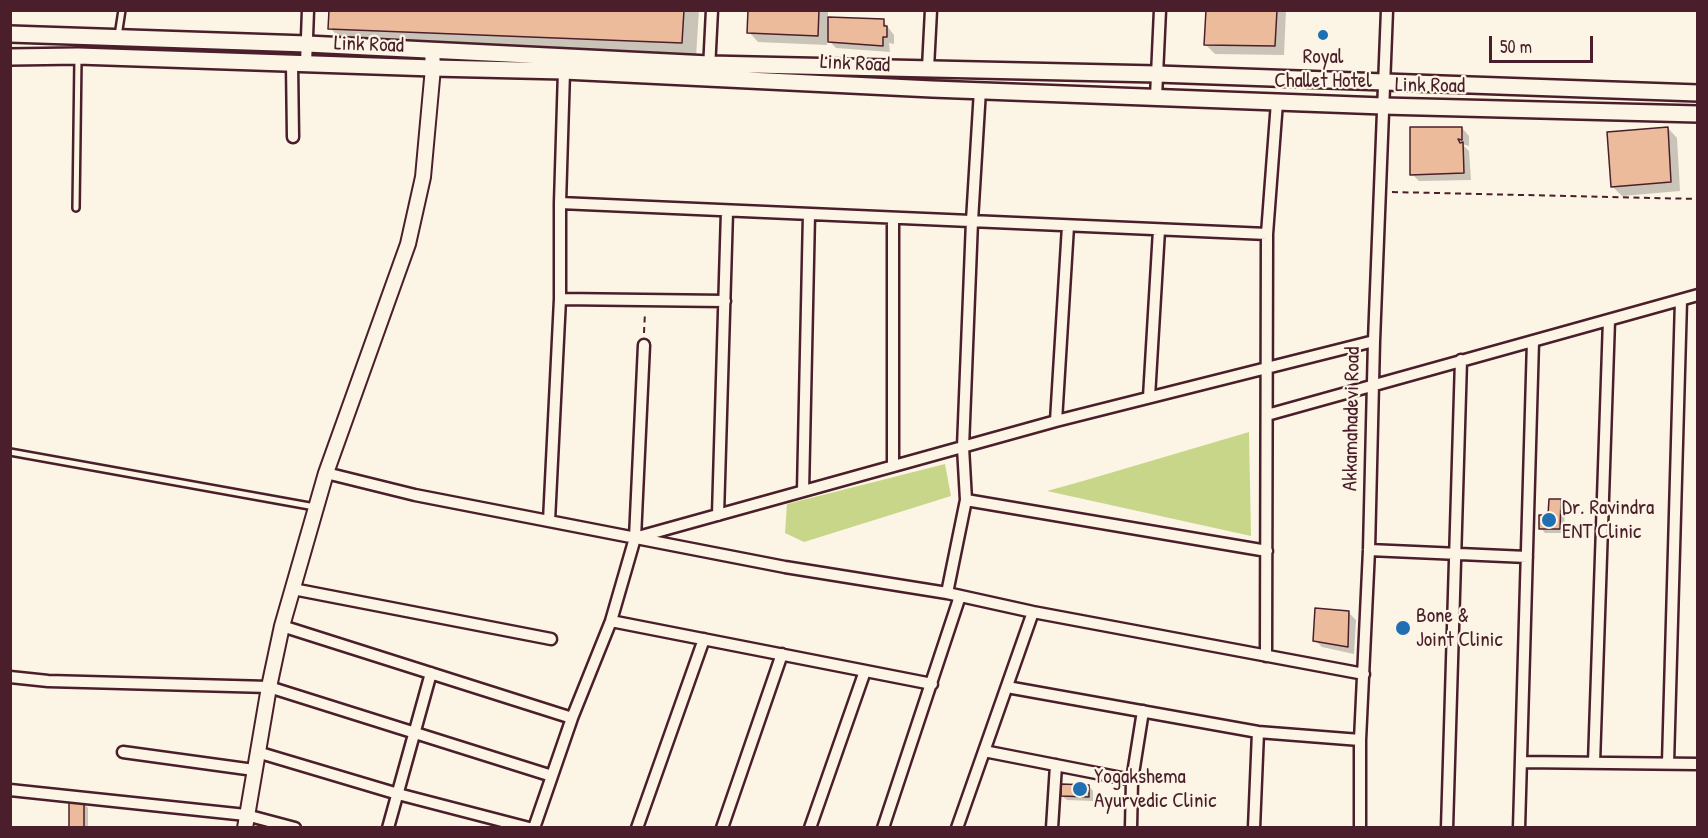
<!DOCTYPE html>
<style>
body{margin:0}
#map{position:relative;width:1708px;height:838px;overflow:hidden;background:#fcf5e5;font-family:"Patrick Hand",sans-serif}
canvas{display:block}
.frame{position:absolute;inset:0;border:12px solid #4a1f2b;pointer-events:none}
.scale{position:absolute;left:1489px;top:36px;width:104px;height:27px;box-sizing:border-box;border:3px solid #4a1f2b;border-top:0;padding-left:8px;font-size:18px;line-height:21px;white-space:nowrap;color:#4a1f2b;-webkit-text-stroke:4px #fcf5e5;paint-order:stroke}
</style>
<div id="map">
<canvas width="1708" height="838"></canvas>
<div class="frame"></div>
<div class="scale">50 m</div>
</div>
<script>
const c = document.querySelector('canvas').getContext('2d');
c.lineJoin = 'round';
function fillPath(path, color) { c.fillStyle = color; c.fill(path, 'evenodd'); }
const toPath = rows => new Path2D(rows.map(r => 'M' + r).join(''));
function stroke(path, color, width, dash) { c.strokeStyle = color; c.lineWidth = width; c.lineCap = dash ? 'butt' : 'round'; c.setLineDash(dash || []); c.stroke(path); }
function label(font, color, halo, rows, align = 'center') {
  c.font = font + ' "Patrick Hand",sans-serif'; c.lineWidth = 4.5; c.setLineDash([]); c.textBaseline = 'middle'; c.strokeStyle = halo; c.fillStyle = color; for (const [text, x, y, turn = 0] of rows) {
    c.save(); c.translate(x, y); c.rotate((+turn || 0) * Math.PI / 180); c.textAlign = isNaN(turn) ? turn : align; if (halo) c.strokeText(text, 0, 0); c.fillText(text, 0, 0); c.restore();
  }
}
const green = toPath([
 [1249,432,1251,536,1047,491,1083,481],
 [945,464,951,496,804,542,785,533,787,504]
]);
const shadow = toPath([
 [330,10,699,10,696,57,344,42,330,28],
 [750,10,828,10,828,19,883,21,894,35,894,44,889,43,890,52,836,48,827,39,827,45,758,42,749,32],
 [1208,10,1286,10,1284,55,1215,54,1205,44],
 [1462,128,1469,136,1469,146,1462,144,1469,151,1471,180,1419,181,1412,174],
 [1668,128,1677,138,1680,191,1622,196,1612,186],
 [1561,500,1565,505,1564,533,1545,533,1541,528],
 [1349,613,1356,620,1354,654,1322,647,1315,640],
 [1089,786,1093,791,1093,801,1067,800,1062,796],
 [84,803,88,808,88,828,70,828]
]);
const building = toPath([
 [329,10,684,10,682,43,328,29,329,10],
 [748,10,819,10,818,36,747,33,748,10],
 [1206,10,1277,10,1275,46,1204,45,1206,10],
 [828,17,884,19,884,26,887,26,887,37,883,37,883,46,828,42,828,17],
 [1410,127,1462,127,1462,140,1458,139,1460,143,1463,142,1464,173,1410,175,1410,127],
 [1668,127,1671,182,1611,187,1607,132,1668,127],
 [1549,499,1561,499,1560,529,1539,529,1539,515,1548,515,1549,499],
 [1315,608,1349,611,1348,647,1313,641,1315,608],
 [1061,784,1089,785,1089,797,1061,796,1061,784],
 [69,801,84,802,84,828,69,828,69,801]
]);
const path = toPath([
 [1392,192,1698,199],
 [644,333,645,312]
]);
const service = toPath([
 [118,36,122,10],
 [76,208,78,58],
 [10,452,315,507]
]);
const minor = toPath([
 [292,64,293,137],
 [306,64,308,10],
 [928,68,931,10],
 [709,69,712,10],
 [1156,97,1160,10],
 [560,203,1267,234],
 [893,218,893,466],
 [560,299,725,301],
 [1149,397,1159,230],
 [1267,415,1698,295],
 [1056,421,1068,226],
 [326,473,415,495,785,567,947,593,1033,612,1364,674],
 [803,491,809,214],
 [966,500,1267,551],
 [718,515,727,211],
 [549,521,560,299,560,203,564,71],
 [638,537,1056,421,1374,341],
 [1369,550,1527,557],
 [293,589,551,639],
 [947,593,966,500,963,447,972,221,980,90],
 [611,621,932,684],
 [282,626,572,718],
 [1266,656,1267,234,1277,102],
 [10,677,48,681,269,687,552,776],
 [1007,687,1258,732,1360,740],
 [984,751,1132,780],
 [123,752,254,770],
 [257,752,398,794,529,828],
 [1522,762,1698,764],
 [1594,763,1609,320],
 [1668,763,1681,300],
 [10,790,246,815,295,828],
 [388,828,431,673],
 [534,828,572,718,611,621,635,538,644,345],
 [637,828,704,639],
 [722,828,782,654],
 [810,828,865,671],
 [883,828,960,596],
 [957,828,1033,612],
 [1052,828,1056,765],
 [1131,828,1132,780,1143,711],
 [1254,828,1258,732],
 [1360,828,1360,740,1369,550,1374,341,1387,10],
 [1447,828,1461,360],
 [1519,828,1533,341]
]);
const tertiary = toPath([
 [245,828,269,687,282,626,326,473,408,244,423,177,433,68,432,50]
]);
const secondary = toPath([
 [10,34,307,44,709,64,1157,74,1698,93],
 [10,57,78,56,433,68,564,71,932,89,1383,106,1698,114]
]);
const markers = [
 [1323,35,6,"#1f6fb2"],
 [1549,520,8,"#1f6fb2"],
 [1403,628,8,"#1f6fb2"],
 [1080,789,8,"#1f6fb2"]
];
const streetNames = [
 ["Link Road",369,45,2],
 ["Link Road",855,64,3],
 ["Link Road",1430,86,1],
 ["Akkamahadevi Road",1352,419,-89]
];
const poiNames = [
 ["Royal",1323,57,"center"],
 ["Challet Hotel",1323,81,"center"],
 ["Dr. Ravindra",1562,508],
 ["ENT Clinic",1562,532],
 ["Bone &",1416,616],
 ["Joint Clinic",1416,640],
 ["Yogakshema",1094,777],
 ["Ayurvedic Clinic",1094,801]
];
fillPath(green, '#c8d689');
fillPath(shadow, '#0003');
fillPath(building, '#ecbb9c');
stroke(building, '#4a1f2b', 1.5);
stroke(service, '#4a1f2b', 10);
stroke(minor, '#4a1f2b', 15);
stroke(tertiary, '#4a1f2b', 18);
stroke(secondary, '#4a1f2b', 20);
stroke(path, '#4a1f2b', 2, [6, 4.5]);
stroke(service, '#fcf5e5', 5);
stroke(minor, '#fcf5e5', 10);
stroke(tertiary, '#fcf5e5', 14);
stroke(secondary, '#fcf5e5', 15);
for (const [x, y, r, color] of markers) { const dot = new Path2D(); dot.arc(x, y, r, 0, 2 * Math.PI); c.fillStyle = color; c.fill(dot); stroke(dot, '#fcf5e5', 2); }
label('21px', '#4a1f2b', '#fcf5e5', streetNames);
label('21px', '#4a1f2b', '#fcf5e5', poiNames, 'left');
</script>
